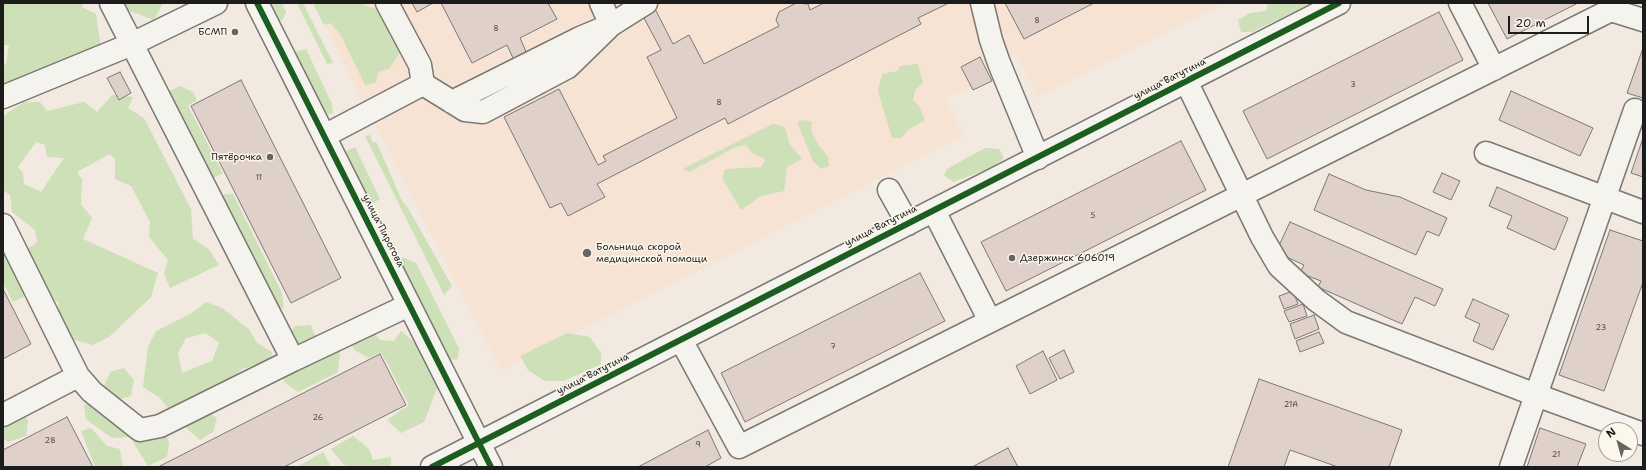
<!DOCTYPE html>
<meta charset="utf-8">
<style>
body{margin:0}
#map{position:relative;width:1646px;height:470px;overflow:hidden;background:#f2e9e0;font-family:"Shantell Sans",sans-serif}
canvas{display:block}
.frame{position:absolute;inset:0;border:4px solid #1c1c1c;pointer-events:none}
.north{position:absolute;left:1598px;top:422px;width:40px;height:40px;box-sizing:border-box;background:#fbf7ec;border:1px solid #a29f99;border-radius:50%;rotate:323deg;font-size:11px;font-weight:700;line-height:16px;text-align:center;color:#1c1c1c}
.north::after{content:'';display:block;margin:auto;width:14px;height:18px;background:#676461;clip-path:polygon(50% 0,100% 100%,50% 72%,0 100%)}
.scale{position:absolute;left:1508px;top:16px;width:81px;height:18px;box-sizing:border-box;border:2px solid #1c1c1c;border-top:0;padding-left:5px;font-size:12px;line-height:14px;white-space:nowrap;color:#1c1c1c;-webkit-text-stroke:3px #fbf7ec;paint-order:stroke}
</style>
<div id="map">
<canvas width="1646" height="470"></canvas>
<div class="frame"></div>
<div class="north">N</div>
<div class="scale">20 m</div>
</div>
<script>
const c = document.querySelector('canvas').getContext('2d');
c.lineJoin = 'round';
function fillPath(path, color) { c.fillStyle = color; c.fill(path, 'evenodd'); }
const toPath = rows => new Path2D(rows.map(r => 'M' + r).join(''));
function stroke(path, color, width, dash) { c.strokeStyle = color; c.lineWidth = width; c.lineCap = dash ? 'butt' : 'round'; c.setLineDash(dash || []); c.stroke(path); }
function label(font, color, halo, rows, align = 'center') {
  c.font = font + ' "Shantell Sans",sans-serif'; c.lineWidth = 3; c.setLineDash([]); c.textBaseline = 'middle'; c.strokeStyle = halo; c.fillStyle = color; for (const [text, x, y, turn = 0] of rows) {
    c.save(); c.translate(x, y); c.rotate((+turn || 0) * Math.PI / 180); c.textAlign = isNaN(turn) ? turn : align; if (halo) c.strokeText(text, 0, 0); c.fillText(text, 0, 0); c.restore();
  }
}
const built = toPath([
 [313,3,1224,3,1038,97,1016,54,986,70,992,81,973,90,970,86,946,99,964,135,501,371]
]);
const green = toPath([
 [3,3,83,3,82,7,96,14,101,48,3,96,3,66,6,64,9,45,3,45],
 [108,3,163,3,154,20],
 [264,3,282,3,286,12,282,21,272,17],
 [297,3,303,3,333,63,327,64],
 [313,3,359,3,387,13,401,51,389,69,379,72,375,83,365,85,341,36,331,23,324,25],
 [1268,3,1293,4,1312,3,1252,32,1241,32,1238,20,1250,13,1266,11],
 [306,49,332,104,333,113,321,117,292,64,295,52],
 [918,64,923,83,915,90,913,100,919,106,925,120,908,130,901,138,892,138,878,91,882,74,897,71,900,66],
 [180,86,193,92,197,100,188,106,223,173,197,186,182,170,180,141,161,95],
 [112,95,133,97,128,108,144,118,191,209,193,239,209,249,219,265,170,288,164,274,168,260,149,237,150,222,131,186,115,179,115,159,109,154,77,172,82,179,81,204,92,218,83,239,158,273,151,297,109,337,93,345,68,338,60,325,58,302,45,294,31,273,29,248,37,242,35,230,12,212,10,195,3,190,3,116,24,102,40,102,47,111,84,102,97,112],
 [36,142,45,145,47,157,64,158,41,192,24,184,23,173,18,167],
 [803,120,812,122,811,131,819,146,828,157,829,166,821,169,813,161,797,122],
 [773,124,785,127,789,143,802,159,787,167,784,191,761,196,741,210,722,178,725,169,762,167,765,159,753,154,746,145,736,147,689,172,683,169],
 [370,135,372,141,377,143,402,201,408,208,452,286,444,295,365,136],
 [355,147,380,199,368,206,342,153],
 [985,148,999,149,1004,158,993,167,953,182,944,175,947,169],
 [233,194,282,293,284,308,272,311,231,242,216,235,210,210,217,195],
 [3,247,29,294,13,302,3,283],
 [402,257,416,263,459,348,458,359,448,360,406,288,400,261],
 [206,302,222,308,249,329,257,343,272,352,271,360,242,369,228,383,215,384,205,396,171,412,160,398,143,387,148,347,156,331,192,313],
 [206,333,219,343,212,361,182,373,178,353,186,338],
 [311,325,314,334,340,352,338,372,298,392,284,382,282,354,288,335,295,326],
 [370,328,380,340,394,341,401,331,417,344,437,388,424,422,401,433,387,420,409,405,381,352,369,358,354,350,351,339],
 [567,333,590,337,601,353,601,364,564,381,545,381,528,370,520,356],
 [124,368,134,380,131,396,118,400,104,386,110,372],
 [105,399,124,413,145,442,154,433,165,431,169,443,167,457,148,466,130,437,112,438,86,419,84,405],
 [20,410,28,420,26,436,8,442,3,438,3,413],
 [203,410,217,418,213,432,200,440,185,427,187,416],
 [91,428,107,446,120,449,123,467,95,467,81,431],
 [353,436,369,449,373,460,391,457,391,467,354,467,344,465,331,449],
 [323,452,331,467,297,467]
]);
const building = toPath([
 [412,3,433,3,417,12,412,3],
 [441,3,548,3,557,19,520,38,527,54,514,60,507,45,472,63,441,3],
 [636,3,652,3,673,44,689,35,704,64,779,26,776,20,779,12,796,3,808,4,810,10,824,3,949,3,918,18,921,24,728,124,725,118,597,184,605,197,568,216,561,203,550,208,504,117,559,89,598,165,606,161,603,156,677,118,647,57,661,50,636,3],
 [1005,3,1094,3,1024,39,1005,3],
 [1488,3,1578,3,1507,39,1488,3],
 [1439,12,1463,60,1267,159,1243,111,1439,12],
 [1643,48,1643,98,1627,93,1643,48],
 [980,57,992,81,973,90,961,67,980,57],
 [120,72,131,93,119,100,107,78,120,72],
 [241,80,341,278,291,303,191,106,241,80],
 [1511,91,1593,128,1580,156,1499,120,1511,91],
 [1643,138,1643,177,1631,173,1643,138],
 [1181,141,1206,190,1006,291,981,242,1181,141],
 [1442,173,1460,181,1451,200,1433,192,1442,173],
 [1329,174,1366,190,1400,197,1447,218,1439,236,1427,231,1416,255,1314,210,1329,174],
 [1497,187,1568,218,1555,250,1507,228,1512,216,1489,206,1497,187],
 [1290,222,1443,289,1435,306,1415,297,1402,324,1318,287,1321,281,1300,273,1304,265,1276,252,1290,222],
 [1610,230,1643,241,1643,282,1604,391,1559,375,1610,230],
 [920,273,945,321,745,422,721,373,920,273],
 [3,289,31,344,3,359,3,289],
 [1293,291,1298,304,1284,309,1279,296,1293,291],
 [1473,299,1509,315,1493,350,1473,341,1480,324,1465,317,1473,299],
 [1303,304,1307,316,1289,322,1284,311,1303,304],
 [1314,315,1319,329,1295,339,1290,324,1314,315],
 [1319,332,1324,343,1300,352,1296,341,1319,332],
 [1064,350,1074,372,1060,379,1049,358,1064,350],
 [1043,351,1057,380,1030,394,1016,366,1043,351],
 [380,354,406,405,284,467,158,467,380,354],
 [1259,379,1402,430,1389,467,1338,467,1290,450,1284,467,1228,467,1259,379],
 [67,417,93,467,3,467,3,450,67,417],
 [1540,428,1586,444,1577,467,1527,467,1540,428],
 [708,430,721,458,705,467,638,467,708,430],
 [1008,448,1018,467,972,467,1008,448]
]);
const minor = toPath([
 [111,3,293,360,409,305],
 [257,3,491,467],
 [387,3,420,65,423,84],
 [982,3,991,40,999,63,1038,158],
 [1460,3,1494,69],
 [1186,81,1262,237,1279,266,1316,300,1346,322,1536,395,1643,434],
 [3,97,132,44,216,3],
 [452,102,580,38,611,25,601,3],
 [324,136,423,84,465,110,483,112,568,67,611,25,646,3],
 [1486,153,1643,212],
 [889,190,908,224],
 [934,211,990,321],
 [3,225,78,376,3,415],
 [681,340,739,447,1611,10,1643,20],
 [78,376,92,392,140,430,160,426,293,360],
 [432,467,1339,3],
 [1511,467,1635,110]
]);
const cycleway = toPath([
 [257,3,491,467],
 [432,467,1339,3]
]);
const markers = [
 [235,32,4,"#676461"],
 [270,157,4,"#676461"],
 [587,253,5,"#676461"],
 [1012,258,4,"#676461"]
];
const numberNames = [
 ["8",1037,21],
 ["8",496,29],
 ["3",1353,85],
 ["8",719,103],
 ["11",259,178],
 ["5",1093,216],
 ["23",1601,328],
 ["7",833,347],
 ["21А",1291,405],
 ["26",318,418],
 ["28",50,441],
 ["9",698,445],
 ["21",1556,455]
];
const poiNames = [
 ["БСМП",227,32],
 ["Пятёрочка",262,157],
 ["Больница скорой",596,247,"left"],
 ["медицинской помощи",596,259,"left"],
 ["Дзержинск 606019",1020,258,"left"]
];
const streetNames = [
 ["улица Ватутина",1170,79,-27],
 ["улица Ватутина",881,226,-27],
 ["улица Пирогова",383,231,63],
 ["улица Ватутина",593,374,-27]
];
fillPath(built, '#f6e3d4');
fillPath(green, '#cde0b7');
fillPath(building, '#dfd1c9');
stroke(building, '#7c7874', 1);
stroke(minor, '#7c7874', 25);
stroke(minor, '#f5f3ee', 22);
stroke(cycleway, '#1b5e20', 6);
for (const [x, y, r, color] of markers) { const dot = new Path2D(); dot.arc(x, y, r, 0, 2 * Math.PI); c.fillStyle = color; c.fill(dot); stroke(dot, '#fbf7ec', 1.5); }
label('8px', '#4f4b49', null, numberNames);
label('10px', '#1c1c1c', '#fbf7ec', poiNames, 'right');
label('10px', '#1c1c1c', '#fbf7ec', streetNames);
</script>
